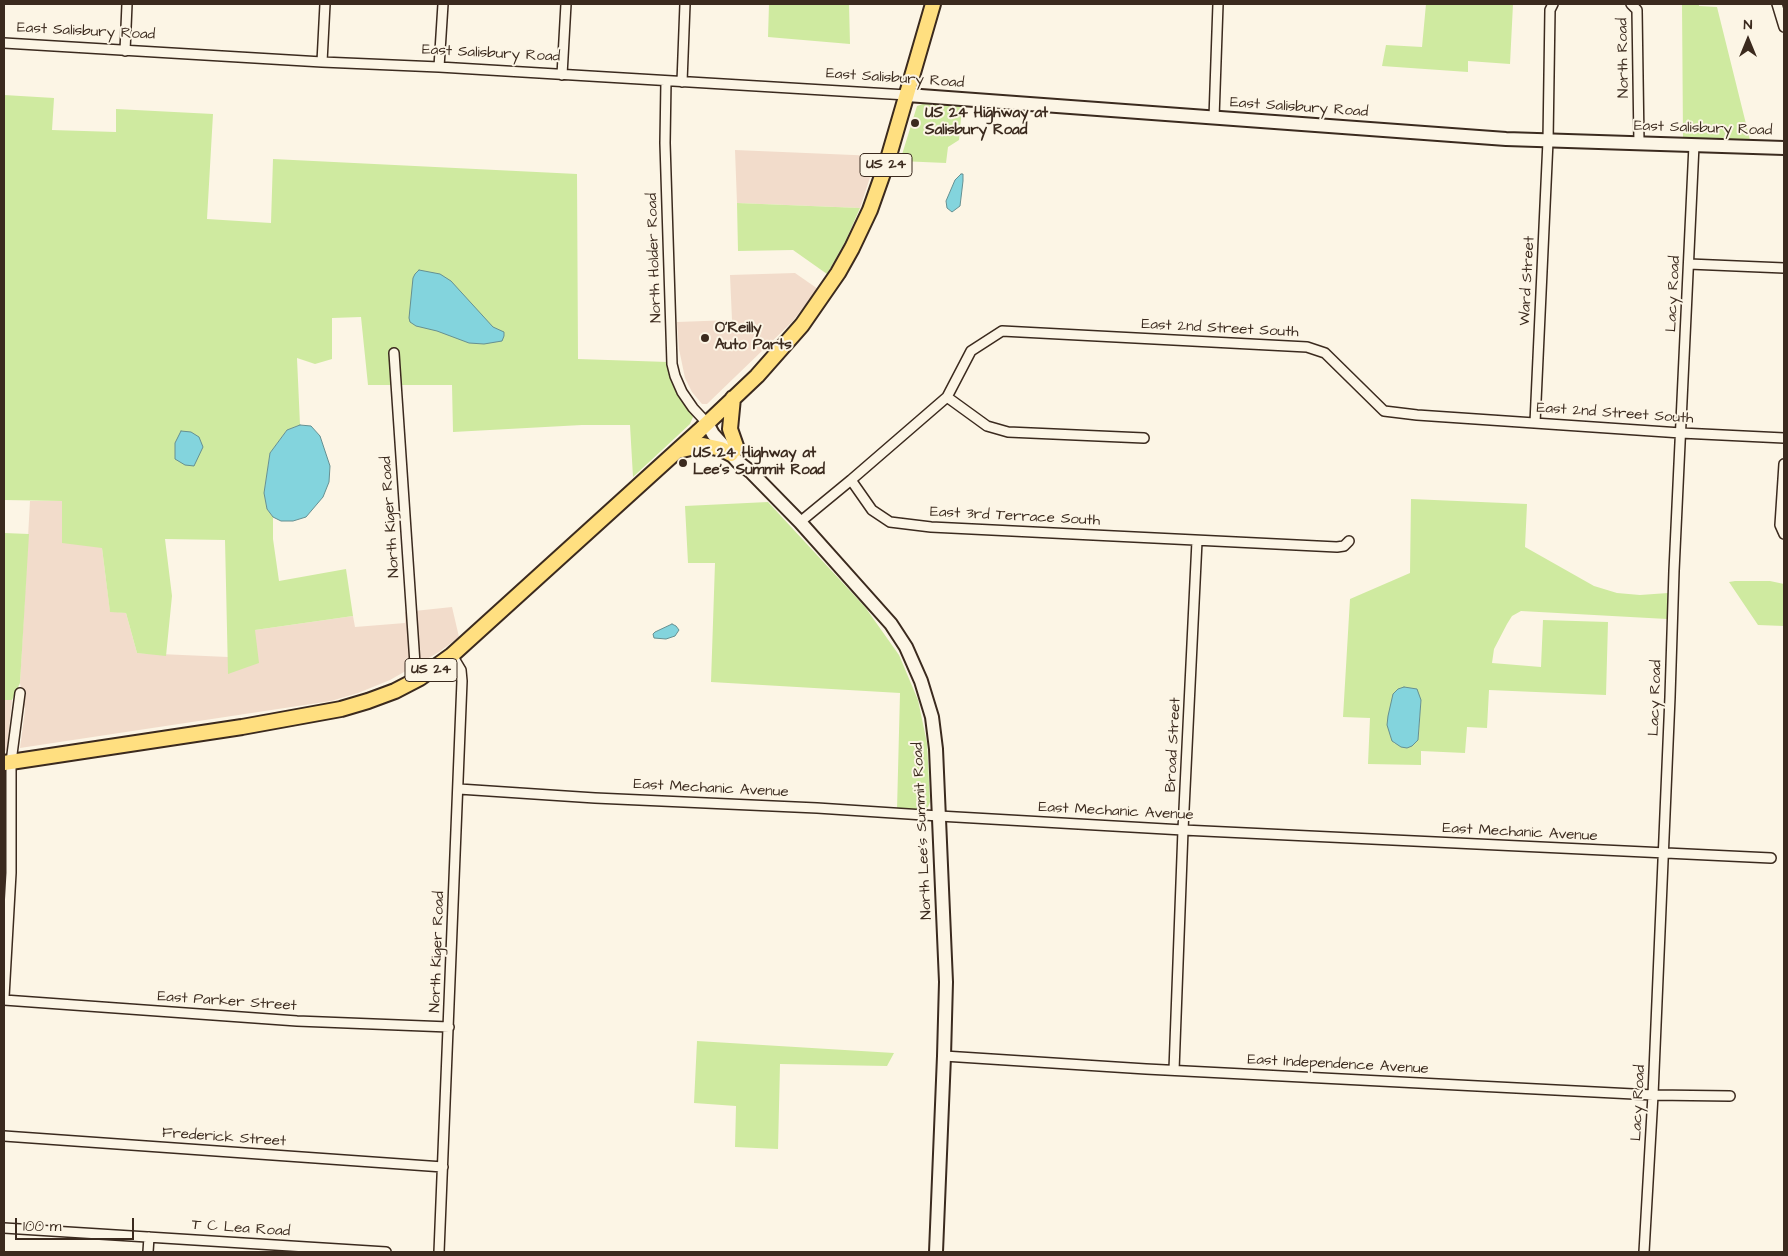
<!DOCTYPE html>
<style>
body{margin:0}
#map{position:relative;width:1788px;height:1256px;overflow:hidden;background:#fcf5e5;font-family:"Architects Daughter",sans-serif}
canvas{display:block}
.frame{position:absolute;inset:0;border:5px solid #3b2a1e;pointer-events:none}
.north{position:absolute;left:1723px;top:15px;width:50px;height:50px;-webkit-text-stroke:4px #fcf5e5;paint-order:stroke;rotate:0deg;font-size:14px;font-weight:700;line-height:20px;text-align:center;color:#3b2a1e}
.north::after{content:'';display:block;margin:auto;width:18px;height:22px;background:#3b2a1e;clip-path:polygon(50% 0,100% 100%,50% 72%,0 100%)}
.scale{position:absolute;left:15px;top:1218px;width:119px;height:22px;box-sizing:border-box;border:2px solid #3b2a1e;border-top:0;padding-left:6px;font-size:15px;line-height:18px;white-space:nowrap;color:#3b2a1e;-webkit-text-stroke:4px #fcf5e5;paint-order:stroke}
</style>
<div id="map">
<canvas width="1788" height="1256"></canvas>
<div class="frame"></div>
<div class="north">N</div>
<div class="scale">100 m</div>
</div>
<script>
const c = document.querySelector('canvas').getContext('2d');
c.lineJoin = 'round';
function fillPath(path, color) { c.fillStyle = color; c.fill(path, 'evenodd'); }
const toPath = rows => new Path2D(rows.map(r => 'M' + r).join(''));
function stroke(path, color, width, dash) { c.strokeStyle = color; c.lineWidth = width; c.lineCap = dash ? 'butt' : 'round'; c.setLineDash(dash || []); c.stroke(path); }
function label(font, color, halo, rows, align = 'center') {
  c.font = font + ' "Architects Daughter",sans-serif'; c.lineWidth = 4; c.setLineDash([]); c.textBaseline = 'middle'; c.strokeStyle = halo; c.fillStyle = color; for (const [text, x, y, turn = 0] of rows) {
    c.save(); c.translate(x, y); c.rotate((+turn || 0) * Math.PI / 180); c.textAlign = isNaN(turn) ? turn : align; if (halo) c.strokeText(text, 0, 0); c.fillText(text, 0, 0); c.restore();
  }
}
const built = toPath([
 [735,150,877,156,860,208,737,203],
 [795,273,818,289,792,322,707,404,702,404,692,392,685,378,679,349,677,322,732,320,730,275],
 [30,501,62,501,102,548,110,611,126,613,137,653,228,657,228,673,255,630,353,616,355,627,405,623,405,612,452,607,459,637,439,652,390,680,358,693,331,701,20,748,25,710,20,683],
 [4,700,12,700,7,750,4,751]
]);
const green = toPath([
 [769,4,849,4,850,44,768,37],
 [1426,4,1513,4,1510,64,1468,61,1468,72,1382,66,1386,45,1422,47],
 [1682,4,1699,4,1699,6,1717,7,1750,140,1683,138],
 [4,95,54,98,52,130,116,132,116,109,213,114,207,219,271,223,273,159,577,174,578,359,668,362,674,386,682,401,690,409,693,417,690,424,633,477,630,425,582,425,453,432,452,385,368,385,361,317,332,318,332,359,315,364,297,358,300,425,287,430,270,453,264,493,267,509,273,517,273,539,279,581,346,569,353,616,255,630,259,663,228,674,225,540,165,539,172,596,166,656,137,653,126,613,110,612,102,548,62,543,62,501,4,500],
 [923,104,962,107,959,140,948,147,946,163,900,161,917,106],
 [737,203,860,208,846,240,827,274,793,250,738,251],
 [1411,499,1527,504,1525,547,1594,586,1617,593,1640,595,1668,593,1667,619,1521,611,1512,616,1507,624,1494,649,1492,663,1541,667,1543,620,1608,622,1606,695,1489,690,1487,728,1467,727,1465,753,1421,751,1421,765,1368,764,1370,718,1343,717,1350,599,1410,573],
 [1421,700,1418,740,1395,744,1390,735],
 [768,502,865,607,899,655,918,700,927,743,930,802,928,807,924,810,897,810,900,693,711,682,715,563,688,563,685,506],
 [4,533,29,534,20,683,12,700,4,700],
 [1735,581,1770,581,1784,584,1784,626,1758,625,1729,582],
 [697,1041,894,1053,887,1066,780,1064,778,1149,735,1147,736,1106,694,1103]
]);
const water = toPath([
 [961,174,963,174,963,181,960,206,952,212,947,208,946,201,955,180,961,174],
 [419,270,440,274,451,281,493,327,504,332,504,336,502,341,484,344,469,343,437,331,416,326,410,322,409,318,413,278,415,274,419,270],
 [300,425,311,426,320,436,330,466,329,482,323,497,306,517,293,521,281,521,273,517,267,509,264,493,270,453,287,430,300,425],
 [181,431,191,432,199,437,203,447,194,466,185,465,175,459,175,443,181,431],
 [672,624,676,626,679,630,675,636,666,639,654,638,653,634,655,632,672,624],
 [1404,687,1417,689,1421,700,1418,740,1412,746,1407,748,1401,747,1392,741,1387,725,1388,716,1393,694,1398,689,1404,687]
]);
const street = toPath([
 [1631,4,1637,10,1639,143],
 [1777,4,1784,27],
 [4,43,322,62,439,67,907,95],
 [125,51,127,4],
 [322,62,325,4],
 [439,67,443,4],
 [562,75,566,4],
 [666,81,665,143,672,364,675,376,682,392,693,408,707,423],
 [682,82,685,4],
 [1214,118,1218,4],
 [1689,264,1784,268],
 [394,353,415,664,425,674],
 [947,397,987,426,1008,432,1144,438],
 [1535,423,1548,141,1550,10,1553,4],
 [1784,464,1780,525,1784,534],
 [851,480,872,510,890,522,931,527,1337,547,1344,546,1349,541],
 [800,522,851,480,947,397,971,351,1002,331,1307,347,1325,353,1384,411,1417,415,1681,433,1784,438],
 [459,789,595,798,817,808,939,816,1183,830,1771,858],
 [4,997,11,873,11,762,20,693],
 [4,1000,297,1021,449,1027],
 [944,1056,1146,1069,1653,1095,1730,1096],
 [1174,1070,1183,830,1197,541],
 [4,1136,443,1167],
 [4,1228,386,1252],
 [148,1252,149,1237],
 [439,1252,462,681,461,670,452,655],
 [1644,1252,1653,1095,1670,697,1674,571,1694,145]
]);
const secondary = toPath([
 [907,95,1506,139,1784,148],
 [707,423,713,434,738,462,751,472,800,522,891,624,906,647,921,681,932,717,936,749,946,982,944,1056,936,1252]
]);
const primary = toPath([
 [733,398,730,429,737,449],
 [678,451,703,445,721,449,731,454],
 [4,763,242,727,341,709,368,701,395,691,420,678,452,655,699,431,757,376,802,325,838,273,852,248,870,210,888,159,933,4]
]);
const markers = [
 [915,123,5,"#3b2a1e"],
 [705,338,5,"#3b2a1e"],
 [683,463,5,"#3b2a1e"]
];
const shields = [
 [886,165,52],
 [431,670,52]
];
const shieldNames = [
 ["US 24",886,165],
 ["US 24",431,670]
];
const streetNames = [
 ["East Salisbury Road",86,32,3],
 ["East Salisbury Road",491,54,3],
 ["North Road",1624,58,-91],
 ["East Salisbury Road",895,79,4],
 ["East Salisbury Road",1299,108,4],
 ["East Salisbury Road",1703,129,2],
 ["North Holder Road",655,258,-92],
 ["Ward Street",1528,281,-87],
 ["Lacy Road",1674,294,-87],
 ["East 2nd Street South",1220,329,3],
 ["East 2nd Street South",1615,414,4],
 ["North Kiger Road",391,517,-94],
 ["East 3rd Terrace South",1015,517,3],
 ["Lacy Road",1656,698,-88],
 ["Broad Street",1174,745,-87],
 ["East Mechanic Avenue",711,789,3],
 ["East Mechanic Avenue",1116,812,3],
 ["North Lee's Summit Road",923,831,-93],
 ["East Mechanic Avenue",1520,833,3],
 ["North Kiger Road",438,952,-88],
 ["East Parker Street",227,1002,4],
 ["East Independence Avenue",1338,1065,3],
 ["Lacy Road",1639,1103,-87],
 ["Frederick Street",224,1138,4],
 ["T C Lea Road",241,1229,4]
];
const poiNames = [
 ["US 24 Highway at",925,114],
 ["Salisbury Road",925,131],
 ["O'Reilly",715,329],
 ["Auto Parts",715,346],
 ["US 24 Highway at",693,454],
 ["Lee's Summit Road",693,471]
];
fillPath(built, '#f2dccb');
fillPath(green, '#cfeaa0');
fillPath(water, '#83d4dd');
stroke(water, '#669091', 1);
stroke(street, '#3b2a1e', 12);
stroke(secondary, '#3b2a1e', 16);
stroke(primary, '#3b2a1e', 18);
stroke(street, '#fcf5e5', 9);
stroke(secondary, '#fcf5e5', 12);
stroke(primary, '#ffdf80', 14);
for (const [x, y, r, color] of markers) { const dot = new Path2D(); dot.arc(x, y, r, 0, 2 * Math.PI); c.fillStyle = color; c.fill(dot); stroke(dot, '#fcf5e5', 2); }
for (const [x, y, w] of shields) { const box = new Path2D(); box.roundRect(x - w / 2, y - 11.5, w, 23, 4); c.fillStyle = '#fcf5e5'; c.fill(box); stroke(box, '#3b2a1e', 1); }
label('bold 14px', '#3b2a1e', null, shieldNames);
label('15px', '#3b2a1e', '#fcf5e5', streetNames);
label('bold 15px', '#3b2a1e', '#fcf5e5', poiNames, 'left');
</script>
